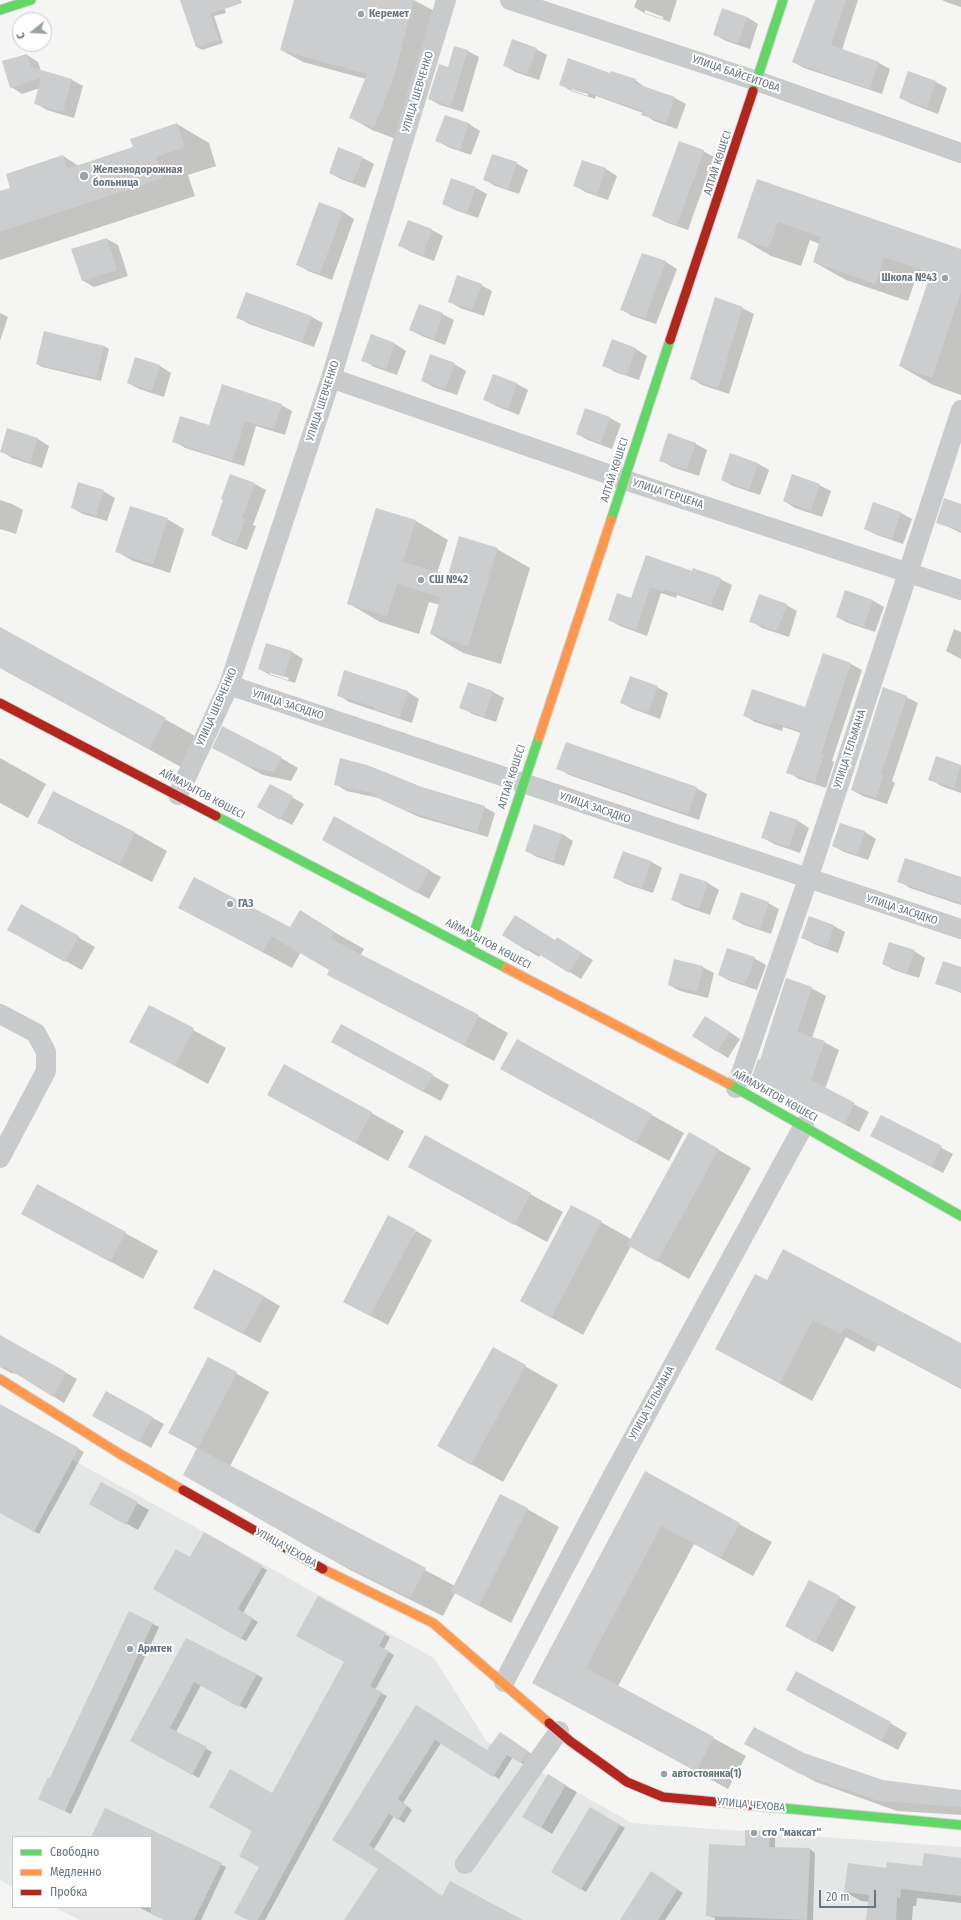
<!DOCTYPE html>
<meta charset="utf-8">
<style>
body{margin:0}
#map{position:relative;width:961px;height:1920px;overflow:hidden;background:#f5f5f4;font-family:"Fira Sans Condensed",sans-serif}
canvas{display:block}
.legend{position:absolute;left:12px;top:1836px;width:140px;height:72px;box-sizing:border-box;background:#fff;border:1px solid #c2c8cd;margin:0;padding:5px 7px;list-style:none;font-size:12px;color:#677681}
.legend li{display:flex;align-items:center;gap:8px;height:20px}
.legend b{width:20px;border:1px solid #c2c8cd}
.north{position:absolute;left:12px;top:12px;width:40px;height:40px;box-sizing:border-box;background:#fff;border:1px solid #c2c8cd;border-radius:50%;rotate:252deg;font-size:11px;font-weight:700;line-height:16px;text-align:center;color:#677681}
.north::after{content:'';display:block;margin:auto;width:14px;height:18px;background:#99a2a9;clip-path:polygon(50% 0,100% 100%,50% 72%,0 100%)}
.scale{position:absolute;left:819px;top:1890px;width:57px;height:18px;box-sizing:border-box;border:2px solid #677681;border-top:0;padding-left:5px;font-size:12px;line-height:14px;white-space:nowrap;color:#677681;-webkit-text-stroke:3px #fff;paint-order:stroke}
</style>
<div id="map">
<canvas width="961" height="1920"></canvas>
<ul class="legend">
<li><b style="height:5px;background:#63d668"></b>Свободно</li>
<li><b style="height:5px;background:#ff974d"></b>Медленно</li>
<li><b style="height:5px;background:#b3261e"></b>Пробка</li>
</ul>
<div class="north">С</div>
<div class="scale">20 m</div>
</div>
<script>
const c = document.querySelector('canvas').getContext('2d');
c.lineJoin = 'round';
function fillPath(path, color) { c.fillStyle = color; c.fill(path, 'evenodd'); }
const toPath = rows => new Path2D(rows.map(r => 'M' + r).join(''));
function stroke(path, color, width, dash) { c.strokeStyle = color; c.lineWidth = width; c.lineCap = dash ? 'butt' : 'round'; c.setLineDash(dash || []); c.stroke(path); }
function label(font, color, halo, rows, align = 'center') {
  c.font = font + ' "Fira Sans Condensed",sans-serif'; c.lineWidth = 4; c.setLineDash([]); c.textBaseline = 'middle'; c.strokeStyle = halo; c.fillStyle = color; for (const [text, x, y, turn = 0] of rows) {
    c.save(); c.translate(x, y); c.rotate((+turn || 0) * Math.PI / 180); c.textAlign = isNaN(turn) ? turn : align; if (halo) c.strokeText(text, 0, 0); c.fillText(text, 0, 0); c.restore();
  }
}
const built = toPath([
 [0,1420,434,1658,487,1742,632,1823,961,1847,961,1920,80,1920,54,1907,151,1907,151,1837,13,1837,13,1887,0,1880]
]);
const shadow = toPath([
 [181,0,222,0,226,13,214,16,223,43,202,50,197,47],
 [295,0,414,0,436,12,396,139,372,130,351,118,366,79,303,62,281,50],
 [637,0,677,0,670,22,646,14,634,7],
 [645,10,663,17,663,19,645,13],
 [816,0,858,0,842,50,879,63,890,69,882,94,804,68,793,62],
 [942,0,961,0,961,7,946,2],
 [747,17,758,24,750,49,726,41,714,34],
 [536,49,547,55,539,80,515,72,504,65],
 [468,51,479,57,463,112,440,105,429,99,449,68],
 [27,55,38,62,41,71,72,80,83,86,74,118,47,110,35,103,40,88,22,94,11,87],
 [909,73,936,82,947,88,938,114,912,104,900,98],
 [611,74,635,80,646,88,675,98,686,104,677,129,654,121,643,113,596,96,595,99,571,91,560,84],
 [571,88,588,94,588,96,571,90],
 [445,116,469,124,480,131,471,155,448,147,437,141],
 [177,124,209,143,216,166,188,175,195,196,0,260,0,192,11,188,63,156,79,166,134,148],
 [703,151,714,157,688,230,665,222,653,215],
 [363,158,374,164,365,188,341,179,330,173],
 [582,161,606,169,617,176,608,200,585,192,574,185],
 [516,163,528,170,519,194,495,186,484,179],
 [758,181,961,250,961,395,933,385,900,366,930,280,917,275,908,301,846,280,814,262,820,244,810,240,801,266,771,256,739,237],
 [476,188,487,194,478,218,455,210,443,204],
 [319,203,343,212,354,219,332,280,308,271,297,264],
 [408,221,432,230,443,236,434,261,411,252,400,246],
 [107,239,118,245,128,276,94,287,82,280],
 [642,254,666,262,677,269,656,324,632,316,621,309],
 [481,285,492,291,484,316,460,308,449,301],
 [742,308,754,314,729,394,702,385,691,378],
 [0,313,8,317,0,341],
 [442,314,454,320,445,345,422,336,410,330],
 [237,317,312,317,323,323,314,347,249,324],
 [372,336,395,344,406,351,397,375,374,367,363,360],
 [612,341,636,349,647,356,639,380,615,372,604,365],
 [104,346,109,349,101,381,42,367,37,364],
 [136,359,160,366,171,373,164,397,139,389,128,383],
 [454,364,466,371,457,395,433,387,422,380],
 [517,384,528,390,519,415,496,406,485,400],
 [281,405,292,411,285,435,256,426,244,466,185,448,174,441,210,426],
 [610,418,621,424,612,449,588,440,577,434],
 [8,429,38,439,49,446,42,468,12,458,1,451],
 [669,435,696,444,707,450,699,476,672,467,660,460],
 [757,463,769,470,760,495,733,486,722,480],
 [255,484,266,490,253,525,256,526,247,550,223,541,212,535],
 [819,485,831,491,822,517,795,508,784,501],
 [103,491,115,498,107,521,83,514,72,508],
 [0,500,12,504,23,510,16,534,0,529],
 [961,505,961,533,938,522],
 [901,513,912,519,903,544,877,535,865,529],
 [167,519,184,529,170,573,133,561,116,551],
 [416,521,448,540,437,573,448,577,497,549,530,568,501,664,463,653,431,634,440,605,429,602,419,634,380,622,348,603],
 [646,556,692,572,720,579,732,585,723,611,677,595,676,598,661,593,647,636,620,626,609,620,632,599],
 [872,600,884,607,875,632,848,623,837,617],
 [786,605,797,611,789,637,762,628,751,621],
 [0,628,197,737,181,767,0,668],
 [954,629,961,632,961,659,946,651],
 [267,644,292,652,303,659,295,683,270,675,259,669],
 [270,672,289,678,288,680,270,674],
 [824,655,851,664,862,670,832,761,834,762,826,788,799,779,788,772,801,733,783,727,782,731,755,722,744,715,806,708],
 [345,671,408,692,419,699,412,723,349,702,338,695],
 [469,683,493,692,504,698,496,722,472,714,461,707],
 [657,687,668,693,660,719,633,709,622,703],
 [906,697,918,703,892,781,895,783,887,804,863,796,852,790],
 [214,748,281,758,298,768,291,781,263,775],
 [0,758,46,784,28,818,0,803],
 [937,758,961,766,961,793,941,786,930,779],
 [558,768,696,788,707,794,699,820,569,775],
 [335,784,484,807,495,813,488,837,419,817,378,798,347,791],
 [270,785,304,804,292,825,259,807],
 [54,792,135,833,167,851,152,882,71,841,39,822],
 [771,812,798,821,809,828,800,853,774,844,762,837],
 [335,818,441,877,429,899,323,839],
 [841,824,865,832,876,839,868,860,844,852,833,846],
 [562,834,573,841,564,866,537,857,526,851],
 [650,861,662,868,653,893,626,884,615,878],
 [681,874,708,883,719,890,710,915,684,906,672,899],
 [961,878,961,905,910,888,899,881],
 [768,903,779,909,771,934,744,925,733,919],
 [180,908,290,929,329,929,364,949,360,956,478,1016,508,1033,494,1061,358,991,328,974,331,970,301,952,292,968],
 [834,926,845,932,838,953,814,944,803,938],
 [503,935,555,941,568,945,593,960,581,979,541,954,539,957],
 [78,937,95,947,82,970,25,939],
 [914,951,925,958,919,978,894,970,883,964],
 [754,958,766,965,757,990,730,981,719,975],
 [702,967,714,973,708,998,680,991,669,985],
 [961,968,961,993,937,983],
 [811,988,826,996,812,1038,824,1042,839,1050,825,1089,869,1112,859,1132,825,1114,783,1099,752,1081,760,1061],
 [149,1006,226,1048,208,1084,131,1042],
 [716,1023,740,1039,728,1058,717,1051],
 [517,1040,684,1133,669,1161,534,1087],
 [349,1052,432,1075,449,1085,441,1101],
 [284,1065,404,1131,388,1161,268,1095],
 [882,1116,953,1154,943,1173,883,1142],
 [690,1134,751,1168,689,1279,631,1246,583,1335,521,1301,572,1206,631,1239],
 [425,1137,563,1212,547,1242,409,1167],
 [22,1214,125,1233,158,1251,143,1279],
 [416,1231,432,1240,388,1325,361,1311],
 [767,1281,961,1344,961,1389,878,1345,874,1352,846,1337,812,1401,716,1349],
 [263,1296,280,1306,260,1343,212,1317],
 [0,1336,77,1379,64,1403,18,1374,11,1373,0,1367],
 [493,1348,558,1385,503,1482,471,1464],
 [209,1358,269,1392,230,1466,455,1586,527,1509,559,1527,511,1623,455,1593,443,1616,350,1570,184,1475,198,1449,170,1433],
 [2,1406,84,1452,39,1534,0,1512,0,1409],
 [153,1418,164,1424,151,1448,105,1422],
 [645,1473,772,1542,753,1576,694,1544,618,1686,746,1756,728,1789,533,1682],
 [102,1483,149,1510,138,1530,91,1504],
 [204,1533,267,1570,243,1613,258,1622,246,1641,154,1589,190,1558],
 [839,1597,856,1607,833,1652,803,1636],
 [318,1598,390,1637,384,1649,394,1655,375,1690,387,1696,265,1920,249,1920,273,1795,345,1662],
 [129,1612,159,1627,71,1814,45,1802,50,1779],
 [186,1639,263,1678,246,1709,201,1685,176,1732,212,1752,199,1778,138,1745],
 [804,1700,890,1723,907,1733,898,1750],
 [422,1710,488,1751,506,1736,533,1755,526,1766,513,1757,499,1779,441,1743,403,1803,412,1810,404,1823,394,1816,374,1849,410,1920,345,1920,380,1869,333,1840],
 [763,1753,804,1754,882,1781,961,1791,961,1815,897,1811,816,1782],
 [548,1776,577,1792,552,1834,524,1817],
 [591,1808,625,1828,586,1892,552,1872],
 [106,1809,226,1867,201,1920,165,1920,138,1907,151,1907,151,1837,93,1837],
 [770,1832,775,1835,775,1848,810,1849,815,1853,813,1920,715,1920,715,1918,707,1915,746,1847],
 [961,1859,961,1903,917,1898,916,1906,913,1906,912,1920,867,1920,869,1902,861,1901,845,1892,887,1869,923,1867],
 [656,1876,683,1893,665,1920,621,1920]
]);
const building = toPath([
 [180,0,241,0,242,3,210,14,219,40,196,47],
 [294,0,414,0,394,77,374,128,349,118,367,74,280,50],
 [815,0,846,0,831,45,879,62,870,89,792,62],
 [722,8,747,17,738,43,713,35],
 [512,39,537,48,527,74,503,66],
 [454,46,468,50,451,106,428,99,439,64,448,67],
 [27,54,31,67,72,79,63,112,34,104,41,78,10,88,2,61],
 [568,58,610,73,611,71,636,79,634,83,675,97,666,123,641,115,643,111,584,91,583,93,559,85],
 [908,71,936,81,927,108,899,98],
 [445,115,469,123,460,150,435,141],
 [177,123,185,147,156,157,163,178,0,232,0,191,10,188,6,174,63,155,67,169,133,147,130,139],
 [679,141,704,150,677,225,652,216],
 [338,147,363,157,353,182,329,173],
 [492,154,517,162,508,189,483,180],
 [582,160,606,168,597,195,573,186],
 [451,178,476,187,467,213,442,204],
 [757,179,961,249,961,292,932,378,899,366,931,273,884,257,875,284,813,262,821,237,778,222,769,248,737,238],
 [319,202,343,211,320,274,296,265],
 [408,220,432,229,423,255,398,246],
 [107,238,117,270,82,281,71,249],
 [642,253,666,261,645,318,620,310],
 [457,275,482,284,472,310,448,302],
 [246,292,312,316,302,342,236,318],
 [715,297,743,307,718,388,690,379],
 [419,304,443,313,434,339,409,330],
 [44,331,104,346,96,378,36,364],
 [371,334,395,343,386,369,361,361],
 [612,339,636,348,627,375,602,366],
 [430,354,455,363,445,389,421,381],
 [135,357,160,365,152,391,127,383],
 [493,374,517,383,508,409,483,400],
 [222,384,282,404,274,429,245,421,232,461,172,442,180,416,209,425],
 [585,408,610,417,601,443,576,434],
 [7,428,38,438,30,462,0,452],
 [668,433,696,443,687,470,659,461],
 [730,453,758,463,749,490,721,480],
 [230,474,255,483,242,518,245,519,236,544,211,535,223,500,221,499],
 [792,474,820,484,811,511,783,501],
 [78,482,104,490,96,516,71,508],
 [944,498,961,504,961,531,936,523],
 [873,502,901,512,892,539,864,529],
 [130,506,168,518,153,564,115,552],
 [376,508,416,520,403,562,448,575,459,536,498,548,468,646,430,634,441,597,397,584,387,616,347,604],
 [646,555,692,571,693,568,721,578,711,605,665,589,664,592,650,587,636,630,608,620,617,593,631,598],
 [845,590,873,600,864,627,836,617],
 [759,594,787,604,777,631,749,622],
 [0,627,166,718,149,749,0,668],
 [266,643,292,651,284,677,258,669],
 [823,653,851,663,821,754,824,755,815,782,786,773,801,731,772,722,771,725,743,716,752,689,805,707],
 [344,670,408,691,400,717,374,709,375,707,337,696],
 [630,676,658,686,648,713,620,703],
 [468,682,493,691,484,717,459,708],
 [883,687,907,696,881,774,884,775,876,798,851,790],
 [222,726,282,757,274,772,245,765,212,748],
 [566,742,697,787,688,814,556,769],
 [936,756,961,765,954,788,928,780],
 [340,758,367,765,422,787,485,806,477,832,407,811,376,797,377,794,334,785],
 [270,784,293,796,280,820,257,807],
 [53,791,135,832,120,864,37,823],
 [770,811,798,820,789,847,761,838],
 [334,816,430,870,417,893,322,840],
 [840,823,865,831,857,855,832,846],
 [534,824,562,834,553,861,525,851],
 [623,851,651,861,642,888,613,878],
 [905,858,961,877,961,903,897,882],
 [680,873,708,882,699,909,671,900],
 [194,877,290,927,300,910,335,932,331,939,479,1015,464,1045,327,975,329,970,271,936,263,952,178,908],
 [741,892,769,902,760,929,732,919],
 [21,904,79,936,65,962,7,930],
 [515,915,555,940,557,937,582,953,569,973,529,948,527,951,502,935],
 [809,916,834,925,827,947,801,938],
 [889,942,915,950,907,973,882,964],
 [727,948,755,957,745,985,718,975],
 [674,959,703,966,697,992,668,985],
 [943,961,961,967,961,992,935,984],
 [786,978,812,987,797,1032,825,1041,811,1080,855,1103,844,1124,809,1106,768,1092,750,1082,758,1059,760,1060],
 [149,1005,194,1028,175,1066,129,1042],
 [705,1016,730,1032,717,1052,692,1036],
 [341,1024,433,1074,423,1092,331,1042],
 [517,1039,652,1114,636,1143,500,1069],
 [284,1064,372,1112,355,1143,267,1095],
 [881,1115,942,1146,931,1167,870,1136],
 [689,1132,719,1149,657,1262,627,1245],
 [425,1135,531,1193,514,1225,408,1167],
 [37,1184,126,1232,110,1262,21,1214],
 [571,1205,602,1221,551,1318,520,1301],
 [388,1215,416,1230,370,1316,343,1302],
 [783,1249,961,1343,961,1388,845,1327,841,1334,813,1320,780,1383,715,1349,755,1274,767,1280],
 [214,1269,264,1296,243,1334,193,1308],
 [0,1335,66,1372,53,1397,7,1368,0,1367],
 [493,1347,526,1365,471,1465,437,1446],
 [208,1357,237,1372,198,1448,168,1433],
 [106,1391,153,1417,139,1442,92,1416],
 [0,1404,79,1448,34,1532,0,1513],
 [197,1448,426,1568,410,1598,317,1552,183,1475],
 [645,1471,740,1523,721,1558,661,1526,586,1668,714,1737,696,1771,532,1683],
 [101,1482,138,1502,126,1525,89,1504],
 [500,1494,528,1508,479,1606,451,1591],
 [204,1532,263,1566,238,1609,253,1618,241,1639,153,1589,176,1549,190,1557],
 [809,1580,840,1596,815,1643,785,1626],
 [318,1596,386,1633,379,1646,389,1651,370,1686,382,1692,258,1920,248,1920,234,1913,259,1867,239,1856,252,1831,209,1807,230,1769,272,1793,344,1662,296,1636],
 [129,1611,153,1623,65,1811,38,1799,48,1777,50,1778],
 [186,1638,257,1674,239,1707,194,1682,170,1728,207,1747,192,1775,130,1741],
 [796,1671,891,1722,881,1741,786,1690],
 [416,1705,487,1750,500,1732,528,1751,520,1763,507,1755,493,1777,435,1740,398,1799,407,1806,398,1820,389,1814,369,1845,442,1896,450,1881,523,1920,344,1920,378,1869,332,1840],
 [754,1727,804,1753,883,1780,961,1790,961,1807,879,1801,798,1773,744,1744],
 [548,1774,566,1785,541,1828,522,1817],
 [590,1807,620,1825,581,1890,551,1872],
 [105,1808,222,1863,194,1920,164,1920,151,1914,151,1837,91,1837],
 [745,1830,770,1831,769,1847,810,1848,807,1920,706,1916,709,1844,745,1846],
 [924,1853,961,1858,961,1896,901,1889,900,1898,897,1897,896,1920,866,1920,869,1895,844,1892,848,1863,886,1868,887,1862,922,1866],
 [651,1871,678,1889,658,1920,620,1920]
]);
const street = toPath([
 [510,0,757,81,961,153],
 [331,378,625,480,961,590],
 [229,685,961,929],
 [178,795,229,685,331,378,446,0],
 [0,1014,36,1033,46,1052,46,1071,0,1158],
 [736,1088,808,879,961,410],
 [504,1682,611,1479,804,1125],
 [465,1864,559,1731]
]);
const fast = toPath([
 [0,10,31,0],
 [753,91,783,0],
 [611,520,670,340],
 [216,816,506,968],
 [469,948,539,737],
 [729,1084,961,1216],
 [749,1805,961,1825]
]);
const slow = toPath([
 [539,737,611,520],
 [506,968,729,1084],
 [0,1379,120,1454,183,1490],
 [323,1569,433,1623,549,1723]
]);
const jam = toPath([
 [670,340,753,91],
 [0,703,216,816],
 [183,1490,323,1569],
 [549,1723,570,1741,627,1782,663,1797,749,1805]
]);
const markers = [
 [361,14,4,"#99a2a9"],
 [84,176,5,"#99a2a9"],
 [945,278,4,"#99a2a9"],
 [421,580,4,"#99a2a9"],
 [230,904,4,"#99a2a9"],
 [130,1649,4,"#99a2a9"],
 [664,1774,4,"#99a2a9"],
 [754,1833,4,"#99a2a9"]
];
const poiNames = [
 ["Керемет",369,14],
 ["Железнодорожная",93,170],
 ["больница",93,183],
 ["Школа №43",937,278,"right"],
 ["СШ №42",429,580],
 ["ГАЗ",238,904],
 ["Армтек",138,1649],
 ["автостоянка(1)",672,1774],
 ["сто \"максат\"",762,1833]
];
const streetNames = [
 ["УЛИЦА БАЙСЕИТОВА",736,74,19],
 ["УЛИЦА ШЕВЧЕНКО",418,92,-73],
 ["АЛТАЙ КӨШЕСІ",718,163,-72],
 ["УЛИЦА ШЕВЧЕНКО",323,401,-72],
 ["АЛТАЙ КӨШЕСІ",615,470,-72],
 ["УЛИЦА ГЕРЦЕНА",668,494,18],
 ["УЛИЦА ЗАСЯДКО",288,705,18],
 ["УЛИЦА ШЕВЧЕНКО",217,707,-66],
 ["УЛИЦА ТЕЛЬМАНА",850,749,-72],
 ["АЛТАЙ КӨШЕСІ",512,777,-72],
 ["АЙМАУЫТОВ КӨШЕСІ",202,794,28],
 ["УЛИЦА ЗАСЯДКО",595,808,19],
 ["УЛИЦА ЗАСЯДКО",902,910,18],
 ["АЙМАУЫТОВ КӨШЕСІ",488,944,28],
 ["АЙМАУЫТОВ КӨШЕСІ",775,1096,29],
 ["УЛИЦА ТЕЛЬМАНА",652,1403,-61],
 ["УЛИЦА ЧЕХОВА",286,1548,29],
 ["УЛИЦА ЧЕХОВА",751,1805,5]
];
fillPath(built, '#e5e6e6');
fillPath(shadow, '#0003');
fillPath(building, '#cccdce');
stroke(fast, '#d2d2d2', 11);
stroke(slow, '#d2d2d2', 11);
stroke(jam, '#d2d2d2', 11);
stroke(street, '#c9cacb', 20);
stroke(fast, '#63d668', 9);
stroke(slow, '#ff974d', 9);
stroke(jam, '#b3261e', 9);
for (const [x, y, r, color] of markers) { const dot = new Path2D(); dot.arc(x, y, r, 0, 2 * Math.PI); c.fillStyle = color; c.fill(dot); stroke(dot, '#fff', 1.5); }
label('bold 11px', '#677681', '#fff', poiNames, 'left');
label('11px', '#677681', '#fff', streetNames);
</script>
